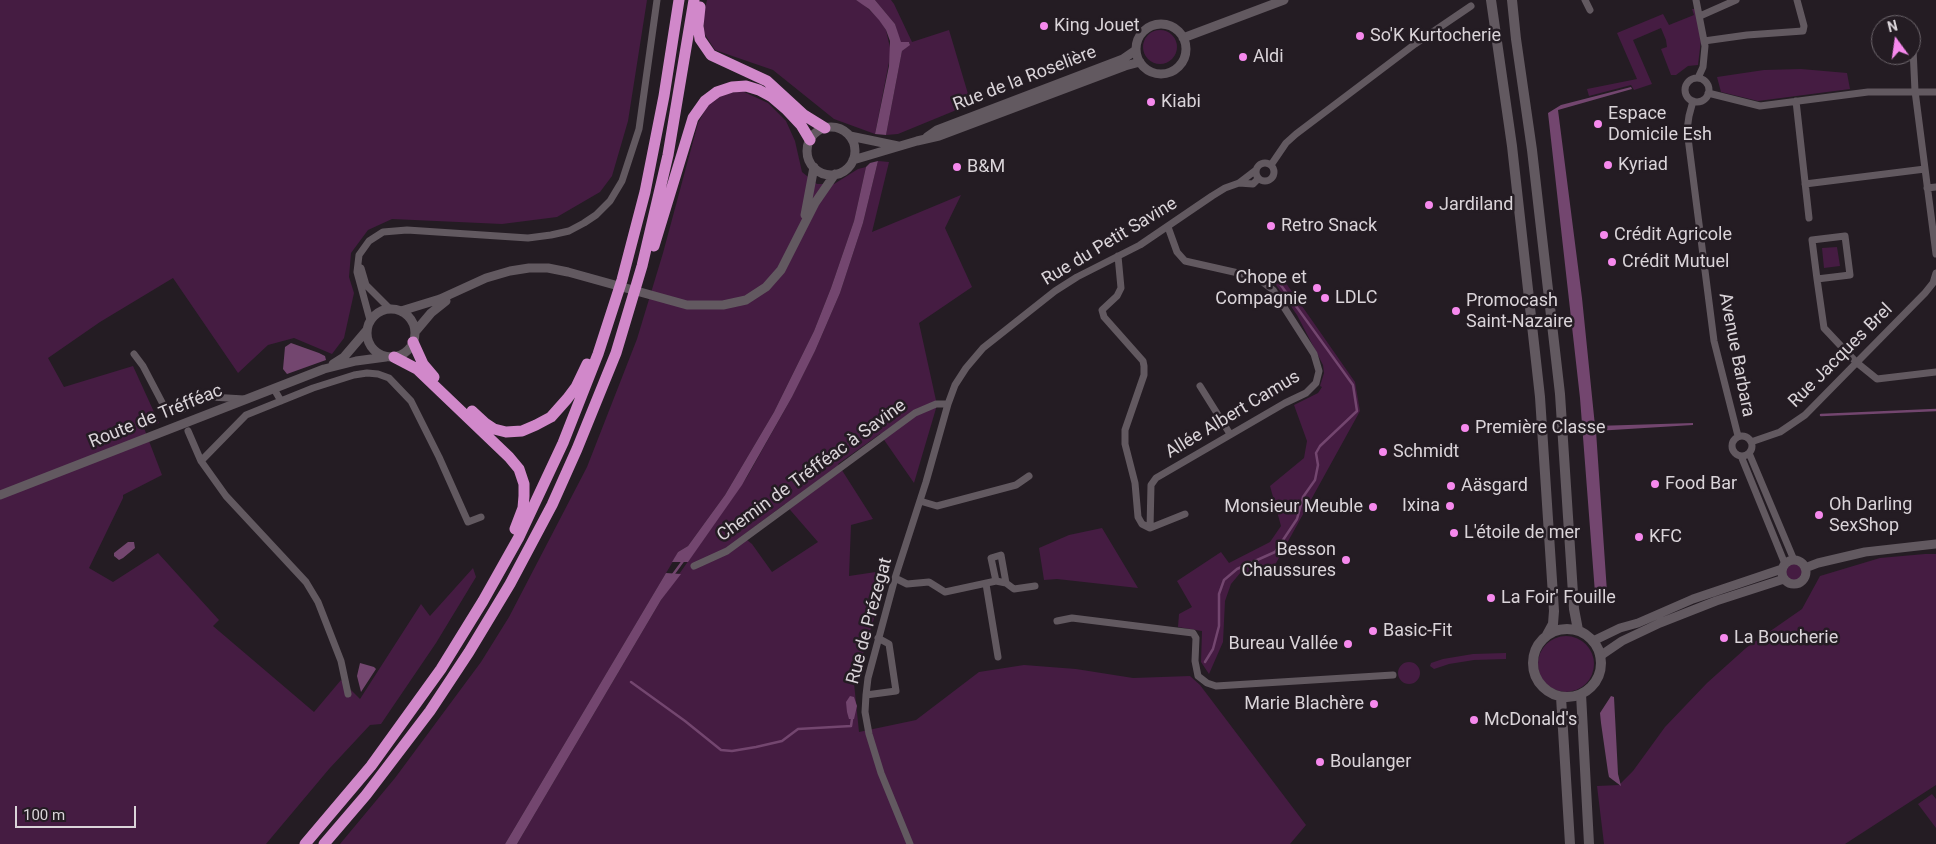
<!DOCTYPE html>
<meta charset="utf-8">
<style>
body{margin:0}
#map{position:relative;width:1936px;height:844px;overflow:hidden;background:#241c23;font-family:Roboto,sans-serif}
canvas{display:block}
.north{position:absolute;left:1871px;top:15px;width:50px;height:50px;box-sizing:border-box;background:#241c23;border:1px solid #6d666c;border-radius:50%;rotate:346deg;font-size:14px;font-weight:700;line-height:20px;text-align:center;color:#dad4d9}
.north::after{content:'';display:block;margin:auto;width:18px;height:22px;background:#f689ed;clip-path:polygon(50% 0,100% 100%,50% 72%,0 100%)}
.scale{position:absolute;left:15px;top:806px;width:121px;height:22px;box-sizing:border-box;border:2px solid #dad4d9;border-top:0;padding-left:6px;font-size:15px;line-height:18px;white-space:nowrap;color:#dad4d9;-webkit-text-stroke:4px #241c23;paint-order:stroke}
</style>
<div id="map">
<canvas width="1936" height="844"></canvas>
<div class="north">N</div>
<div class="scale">100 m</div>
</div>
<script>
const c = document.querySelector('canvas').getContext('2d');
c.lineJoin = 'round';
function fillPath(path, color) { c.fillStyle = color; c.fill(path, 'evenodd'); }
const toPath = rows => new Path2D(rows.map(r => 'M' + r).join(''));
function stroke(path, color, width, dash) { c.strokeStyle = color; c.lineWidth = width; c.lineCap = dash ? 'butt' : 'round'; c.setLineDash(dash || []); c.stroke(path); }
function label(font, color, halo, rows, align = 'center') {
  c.font = font + ' Roboto,sans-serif'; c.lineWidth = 5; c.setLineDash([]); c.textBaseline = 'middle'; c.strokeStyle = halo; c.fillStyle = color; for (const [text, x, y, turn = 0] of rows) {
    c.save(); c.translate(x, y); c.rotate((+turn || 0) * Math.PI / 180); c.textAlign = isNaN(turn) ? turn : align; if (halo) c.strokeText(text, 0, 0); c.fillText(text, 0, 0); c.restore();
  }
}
const green = toPath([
 [0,0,647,0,628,121,612,176,600,192,557,217,502,224,392,219,368,230,351,253,349,277,354,293,344,338,332,354,294,338,268,345,238,373,173,278,100,322,48,358,64,387,133,366,159,423,144,428,162,475,123,495,123,498,89,568,113,582,158,553,219,620,213,626,314,712,341,680,360,699,421,604,430,616,473,568,476,577,436,643,381,724,370,725,329,769,266,844,0,844],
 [707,0,856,0,863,4,879,19,886,30,891,52,875,134,834,119,773,70,715,50,704,33,704,14],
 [875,0,891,0,894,4,912,42,949,30,971,104,898,134,886,135,902,51,910,44,909,42,900,42,895,24],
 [1692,9,1695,9,1701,40,1698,65,1688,66,1676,75,1671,75,1661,49,1667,47,1666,40,1661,28,1633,40,1652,84,1634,90,1631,85,1589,96,1587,89,1637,79,1617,33,1663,14,1669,25,1694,15],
 '1143 47a17 17 0 1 1 34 0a17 17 0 1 1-34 0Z',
 [1801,69,1847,73,1850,89,1758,101,1721,92,1717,77,1764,70],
 [742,91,768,103,786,121,795,141,802,172,817,184,834,184,858,169,866,167,854,221,831,288,814,331,774,412,725,495,688,546,678,552,675,558,505,844,340,844,395,778,481,662,509,617,587,467,637,339,663,253,698,123,709,103,721,95],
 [878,161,889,162,872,232,961,195,945,228,972,287,919,323,937,405,914,483,880,434,838,464,873,519,851,525,849,576,889,570,854,683,859,732,916,720,979,672,1024,665,1076,669,1133,678,1190,676,1200,685,1306,825,1290,844,517,844,661,600,747,477,792,397,815,351,840,293,863,223],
 [785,504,818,542,772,572,752,544,742,536],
 [1837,247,1840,266,1824,268,1822,248],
 [1267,272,1281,276,1355,382,1360,411,1270,574,1241,572,1231,584,1225,601,1223,642,1209,674,1201,662,1202,631,1178,627,1179,614,1192,607,1177,581,1221,552,1229,563,1270,542,1281,526,1270,486,1304,458,1307,441,1294,405,1318,393,1322,387,1320,386,1324,373,1323,365,1297,315],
 [1102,528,1138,588,1057,579,1044,580,1039,548,1069,535],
 [1925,554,1936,554,1936,785,1845,844,1604,844,1597,786,1619,785,1633,771,1665,727,1707,683,1746,648,1802,609,1820,576,1880,558],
 '1786 572a8 8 0 1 1 16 0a8 8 0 1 1-16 0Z',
 '1538 664a28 28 0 1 1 56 0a28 28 0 1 1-56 0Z',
 [1506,653,1506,659,1474,660,1449,664,1434,669,1430,666,1431,663,1443,659,1473,654],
 '1398 673a11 11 0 1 1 22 0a11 11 0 1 1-22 0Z',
 [1932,794,1936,799,1936,828,1918,804]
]);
const water = toPath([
 [856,0,875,0,895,24,901,42,909,42,910,45,902,51,886,135,875,134,889,66,890,41,886,30,879,20,869,9],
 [1631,87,1632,89,1558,110,1582,298,1595,426,1693,423,1693,425,1596,431,1607,592,1595,593,1580,398,1548,113,1561,105],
 [878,161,863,223,840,293,815,351,792,397,742,485,688,562,672,562,678,552,688,546,725,495,774,412,814,331,831,288,854,221,866,167,870,163],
 [291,343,319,353,325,356,326,360,287,374,283,369,285,347],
 [128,542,134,542,135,548,123,558,119,560,114,556,114,553],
 [666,573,681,574,661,600,517,844,505,844],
 [360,663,374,667,376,669,361,692,357,676],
 [850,696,854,697,857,706,854,719,849,719,847,712,846,702],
 [1611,696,1614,697,1618,774,1621,786,1609,777,1608,772,1601,723,1600,713]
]);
const stream = toPath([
 [1821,415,1936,410],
 [672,576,683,561],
 [1205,662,1213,649,1219,626,1219,594,1224,580,1237,569,1275,552,1297,519,1303,497,1315,480,1318,465,1316,453,1320,446,1357,411,1353,385,1275,277],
 [631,682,685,721,721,750,732,751,756,747,782,741,798,729,851,726,852,719]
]);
const minor = toPath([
 [1585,0,1590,10],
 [1696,0,1705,46,1703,67,1698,78],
 [1700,16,1736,0],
 [1912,28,1915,91,1936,254],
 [1704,41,1747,35,1803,31,1804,26,1797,0],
 '1685 90a12 12 0 1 1 24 0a12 12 0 1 1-24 0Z',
 [1708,93,1760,106,1868,92,1936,92],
 [1693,101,1689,116,1687,130,1714,341,1738,436],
 [1796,101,1809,218],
 '1256 172a9 9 0 1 1 18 0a9 9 0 1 1-18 0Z',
 [1271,165,1286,143,1296,134,1415,44,1471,6],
 [1239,183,1253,184,1258,179],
 [1805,184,1925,169],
 [1927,188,1936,187],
 [1118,256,1121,288,1117,296,1102,310,1104,317,1143,361,1144,366,1144,375,1125,430,1125,444,1135,483,1138,517,1142,524,1150,528,1185,514],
 [361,268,366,285,389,308],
 [1817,279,1850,275,1845,236,1812,240,1817,279,1824,328,1856,362,1877,379,1936,372],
 [370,320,357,272,359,255,369,241,383,232,407,230,528,238,551,235,569,231,584,223,596,215,610,201,622,181,639,129,657,0],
 [134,354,143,366,165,408,182,410,196,400,211,397,244,399],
 [1200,386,1230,434],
 [274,389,281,401],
 [188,431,201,461],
 '1732 446a10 10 0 1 1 20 0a10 10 0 1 1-20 0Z',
 [1751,442,1780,432,1805,415,1925,293,1933,283,1936,273],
 [1749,453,1794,560],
 [1741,456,1785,564],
 [920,501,937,506,1016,485,1029,476],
 [1150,528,1151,485,1156,478,1285,403,1306,393,1316,383,1319,371,1314,354,1273,290,1256,277,1185,261,1177,252,1168,227],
 [694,566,727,551,915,413,936,404,948,404],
 [895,578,907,584,929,582,945,592,996,581,1006,583,1014,589,1035,586],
 [996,581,991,558,1001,555,1006,583],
 [986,584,998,657],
 [1057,621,1072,618,1193,633,1196,638,1195,661,1198,676,1207,683,1216,686,1393,675],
 [348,694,341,661,318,602,306,582,226,496,201,461,246,415,313,388,354,375,367,373,378,374,389,378,411,401,439,457,468,522,481,517],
 [866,695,896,691,889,644,878,638],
 [910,844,881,773,869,734,865,712,866,695,868,678,895,578,926,482,948,404,955,385,966,368,983,348,1055,291,1077,277,1140,245,1212,196,1225,188,1239,183,1256,170]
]);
const tertiary = toPath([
 '1136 49a25 25 0 1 1 50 0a25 25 0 1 1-50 0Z',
 [1183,38,1284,0],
 '807 151a24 24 0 1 1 48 0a24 24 0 1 1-48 0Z',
 [850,136,898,146],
 [927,137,937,130,1123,59,1136,50],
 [853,160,917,141,939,136,1125,66,1140,62],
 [805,215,814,167],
 '367 333a24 24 0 1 1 48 0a24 24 0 1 1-48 0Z',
 [401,311,440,299,486,278,510,271,529,268,548,268,568,272,687,305,723,305,746,300,766,287,781,270,815,203,835,174],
 [415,332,431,313,446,301],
 [333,364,344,357,367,330],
 [0,495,324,369,356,361,386,357],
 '1782 572a12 12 0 1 1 24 0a12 12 0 1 1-24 0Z',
 [1805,568,1818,563,1865,552,1936,544],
 [1593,641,1620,628,1638,623,1693,599,1782,569],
 [1600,656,1622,641,1660,623,1716,601,1784,579]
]);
const secondary = toPath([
 [1491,0,1512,146,1540,397,1554,611,1553,624,1547,635],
 [1512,0,1516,39,1532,150,1560,394,1574,609,1578,630],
 '1533 663a34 34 0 1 1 68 0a34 34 0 1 1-68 0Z',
 [1581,694,1589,844],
 [1561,697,1570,844]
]);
const trunk = toPath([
 [700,7,698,26,700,39,711,55,767,81,804,115,825,128],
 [654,246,693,118,705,101,717,92,732,87,746,86,759,90,772,97,786,109,801,125,810,140],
 [413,342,423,364,434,377],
 [394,357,417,369,509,457,519,469,524,484,524,496,523,508,515,529],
 [472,411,485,423,494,429,506,432,522,431,536,425,551,417,567,399,576,387,587,364],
 [305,844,371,766,441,669,483,601,519,537,563,443,598,354,622,280,645,192,664,96,679,0],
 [324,844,366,795,430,711,469,652,510,584,552,505,577,449,616,353,642,266,668,155,694,0]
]);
const markers = [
 [1044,26,5,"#f689ed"],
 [1360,36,5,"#f689ed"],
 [1243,57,5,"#f689ed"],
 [1151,102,5,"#f689ed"],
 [1598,124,5,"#f689ed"],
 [1608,165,5,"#f689ed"],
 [957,167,5,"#f689ed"],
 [1429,205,5,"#f689ed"],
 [1271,226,5,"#f689ed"],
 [1604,235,5,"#f689ed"],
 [1612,262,5,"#f689ed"],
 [1317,288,5,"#f689ed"],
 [1325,298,5,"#f689ed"],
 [1456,311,5,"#f689ed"],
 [1465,428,5,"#f689ed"],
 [1383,452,5,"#f689ed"],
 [1655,484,5,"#f689ed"],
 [1451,486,5,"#f689ed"],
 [1450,506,5,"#f689ed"],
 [1373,507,5,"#f689ed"],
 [1819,515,5,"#f689ed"],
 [1454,533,5,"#f689ed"],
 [1639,537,5,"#f689ed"],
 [1346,560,5,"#f689ed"],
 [1491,598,5,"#f689ed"],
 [1373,631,5,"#f689ed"],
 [1724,638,5,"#f689ed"],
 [1348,644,5,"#f689ed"],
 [1374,704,5,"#f689ed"],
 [1474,720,5,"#f689ed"],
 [1320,762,5,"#f689ed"]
];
const poiNames = [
 ["King Jouet",1054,26],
 ["So'K Kurtocherie",1370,36],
 ["Aldi",1253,57],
 ["Kiabi",1161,102],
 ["Espace",1608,114],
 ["Domicile Esh",1608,135],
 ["Kyriad",1618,165],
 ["B&M",967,167],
 ["Jardiland",1439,205],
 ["Retro Snack",1281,226],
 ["Crédit Agricole",1614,235],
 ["Crédit Mutuel",1622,262],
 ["Chope et",1307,278,"right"],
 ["Compagnie",1307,299,"right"],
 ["LDLC",1335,298],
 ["Promocash",1466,301],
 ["Saint-Nazaire",1466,322],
 ["Première Classe",1475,428],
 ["Schmidt",1393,452],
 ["Food Bar",1665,484],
 ["Aäsgard",1461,486],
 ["Oh Darling",1829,505],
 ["SexShop",1829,526],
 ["Ixina",1440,506,"right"],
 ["Monsieur Meuble",1363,507,"right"],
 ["L'étoile de mer",1464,533],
 ["KFC",1649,537],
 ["Besson",1336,550,"right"],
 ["Chaussures",1336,571,"right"],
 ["La Foir' Fouille",1501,598],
 ["Basic-Fit",1383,631],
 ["La Boucherie",1734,638],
 ["Bureau Vallée",1338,644,"right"],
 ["Marie Blachère",1364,704,"right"],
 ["McDonald's",1484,720],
 ["Boulanger",1330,762]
];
const streetNames = [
 ["Rue de la Roselière",1025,79,-21],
 ["Rue du Petit Savine",1110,242,-31],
 ["Avenue Barbara",1736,355,79],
 ["Rue Jacques Brel",1841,356,-45],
 ["Allée Albert Camus",1233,415,-31],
 ["Route de Tréfféac",156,417,-22],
 ["Chemin de Tréfféac à Savine",812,471,-36],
 ["Rue de Prézegat",870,621,-75]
];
fillPath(green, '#451c42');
fillPath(water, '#73466f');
stroke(stream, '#73466f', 2.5);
stroke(minor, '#625960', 7);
stroke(tertiary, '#625960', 9);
stroke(secondary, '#625960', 10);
stroke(trunk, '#d188ca', 11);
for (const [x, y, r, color] of markers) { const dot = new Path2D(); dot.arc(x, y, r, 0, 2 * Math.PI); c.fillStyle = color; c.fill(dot); stroke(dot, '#241c23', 2); }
label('18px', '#dad4d9', '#241c23', poiNames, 'left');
label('18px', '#dad4d9', '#241c23', streetNames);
</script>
